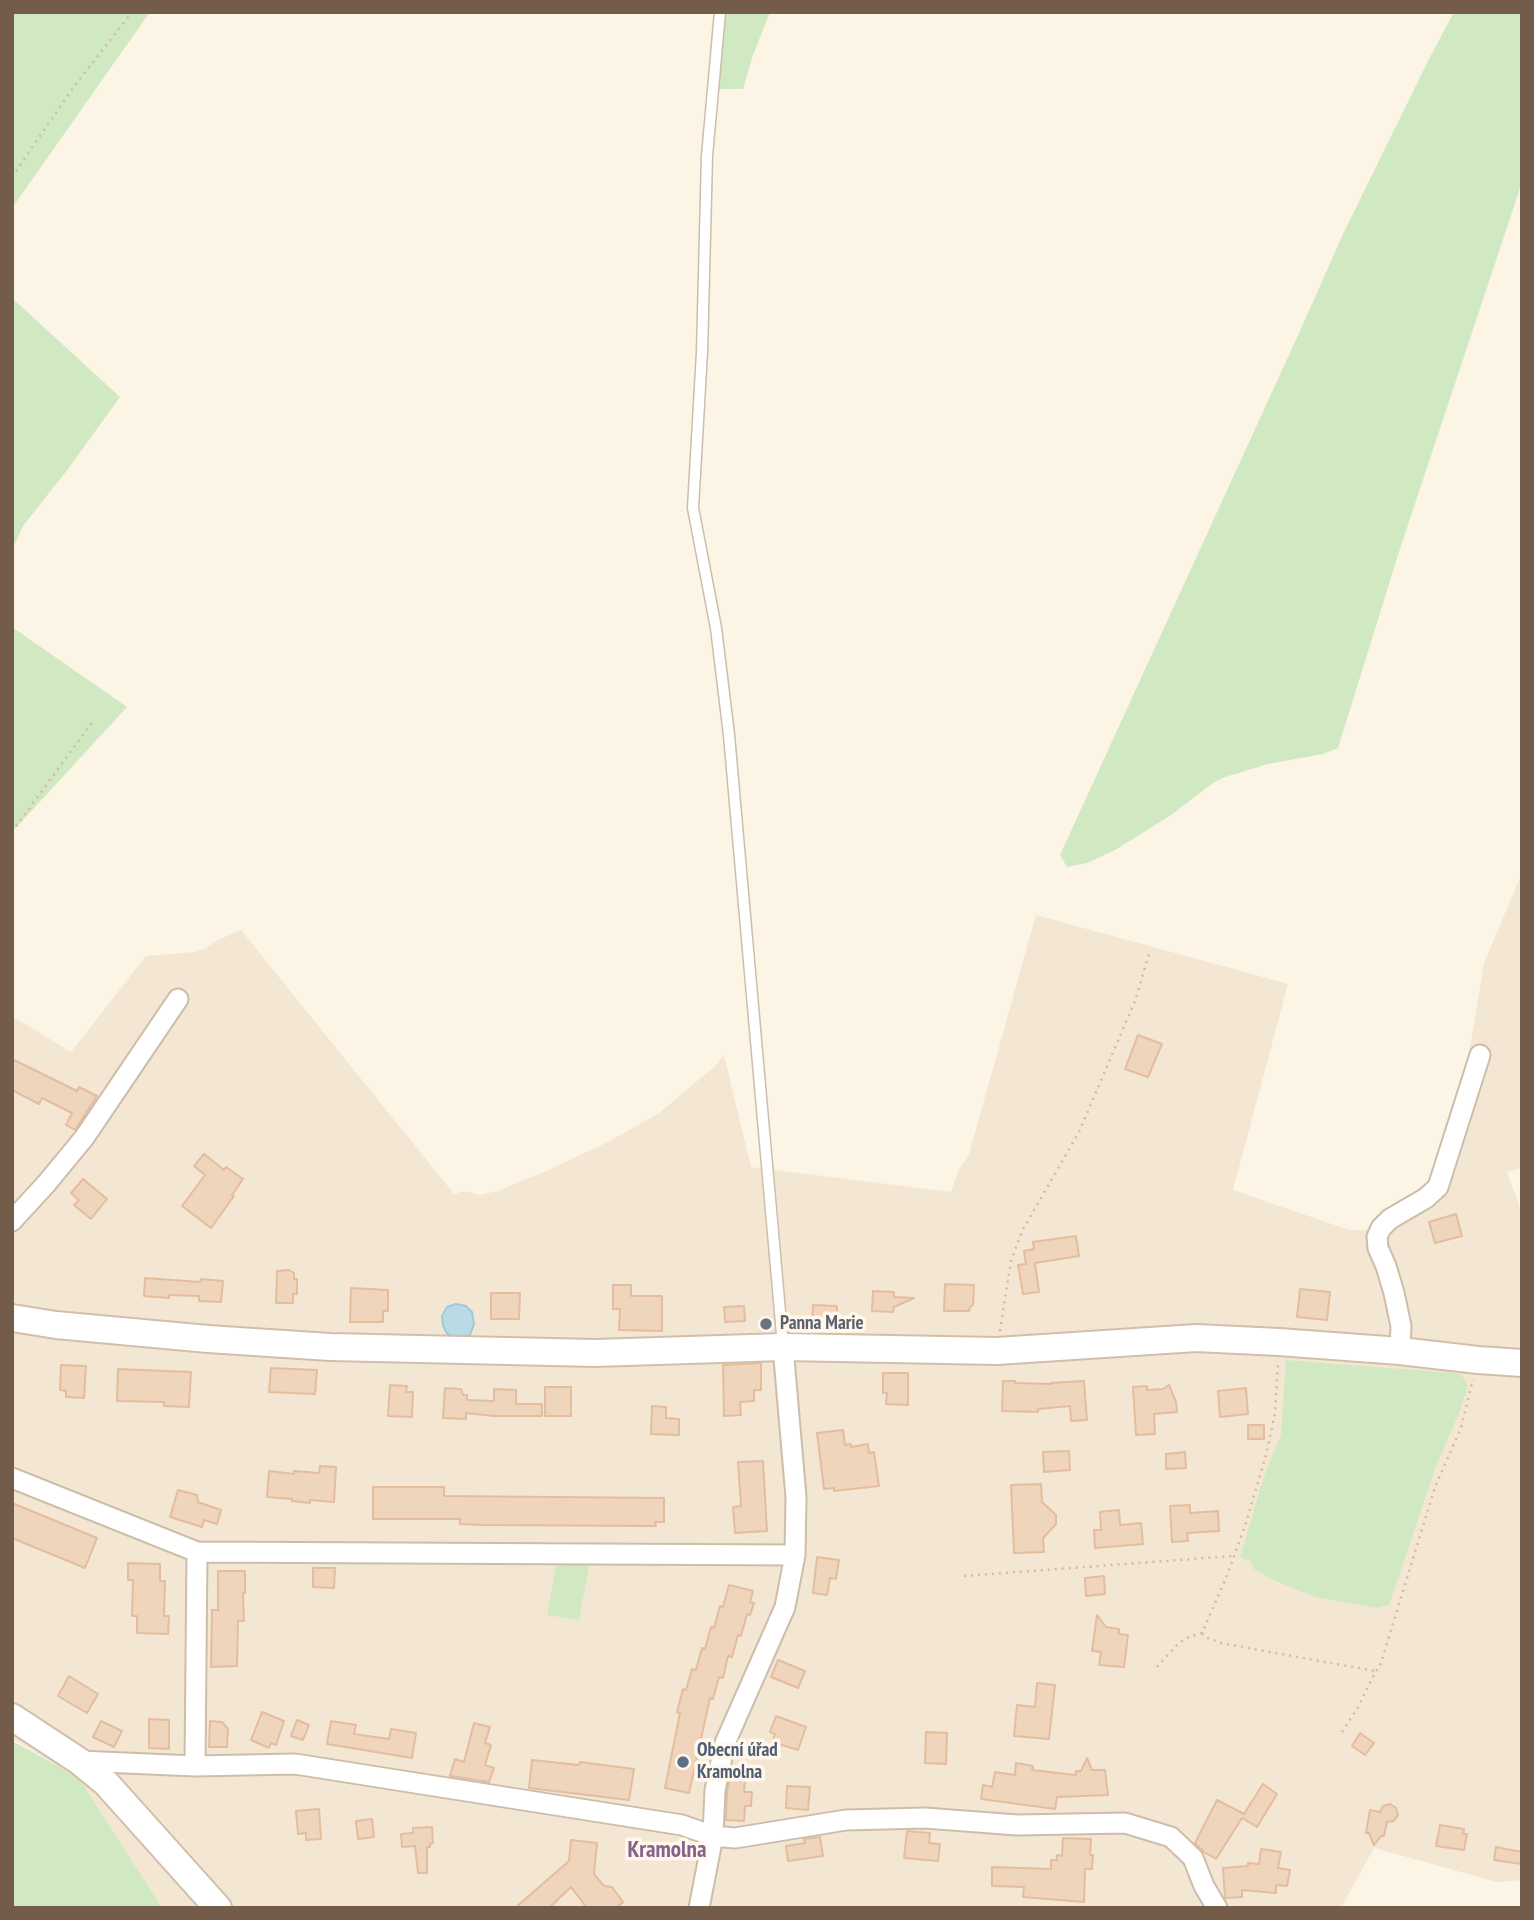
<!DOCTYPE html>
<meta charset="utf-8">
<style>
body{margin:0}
#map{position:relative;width:1534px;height:1920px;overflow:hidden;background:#fcf4e5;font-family:"PT Sans Narrow",sans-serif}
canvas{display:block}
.frame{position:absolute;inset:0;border:14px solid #745c4a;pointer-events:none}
</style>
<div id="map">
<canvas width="1534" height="1920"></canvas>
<div class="frame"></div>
</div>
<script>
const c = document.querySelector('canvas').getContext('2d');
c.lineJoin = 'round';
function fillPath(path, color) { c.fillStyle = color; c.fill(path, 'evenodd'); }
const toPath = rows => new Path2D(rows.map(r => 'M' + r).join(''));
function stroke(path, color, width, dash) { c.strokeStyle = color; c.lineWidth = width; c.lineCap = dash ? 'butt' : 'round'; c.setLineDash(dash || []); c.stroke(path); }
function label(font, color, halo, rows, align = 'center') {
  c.font = font + ' "PT Sans Narrow",sans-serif'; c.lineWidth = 7; c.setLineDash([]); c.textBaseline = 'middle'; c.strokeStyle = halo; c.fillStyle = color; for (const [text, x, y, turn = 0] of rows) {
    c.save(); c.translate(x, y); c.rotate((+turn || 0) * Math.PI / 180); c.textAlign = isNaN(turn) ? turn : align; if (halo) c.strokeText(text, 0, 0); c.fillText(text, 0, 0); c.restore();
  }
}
const residential = toPath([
 [1522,873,1522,1168,1507,1172,1522,1213,1522,1880,1497,1882,1374,1848,1341,1908,160,1908,72,1775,12,1738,12,1016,71,1052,146,956,195,952,204,949,218,940,241,930,454,1194,464,1191,480,1195,498,1191,544,1172,608,1142,658,1114,714,1067,724,1055,751,1167,951,1192,958,1171,969,1154,1036,915,1288,984,1233,1190,1349,1230,1366,1230,1434,1182,1469,1054,1484,963]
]);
const green = toPath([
 [12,12,150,12,12,208],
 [717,12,770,12,753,55,743,89,711,89],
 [1454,12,1522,12,1522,182,1398,555,1338,748,1323,754,1268,764,1225,777,1213,783,1171,815,1115,850,1087,863,1067,867,1060,855,1300,331,1343,234,1429,59],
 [12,298,120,397,68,469,23,526,12,550],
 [12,627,127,707,12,832],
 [1286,1360,1454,1373,1461,1374,1468,1386,1461,1408,1435,1469,1389,1605,1377,1608,1315,1597,1271,1579,1254,1569,1250,1561,1240,1557,1264,1476,1281,1434],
 [557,1560,589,1566,579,1620,547,1615],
 [12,1741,78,1777,162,1908,12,1908]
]);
const water = toPath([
 [456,1304,466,1306,472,1312,474,1324,470,1335,461,1338,451,1337,446,1332,443,1325,442,1316,447,1307,456,1304]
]);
const building = toPath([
 [1138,1035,1162,1044,1148,1077,1125,1069,1138,1035],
 [12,1059,77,1091,79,1087,97,1096,75,1130,66,1125,72,1113,42,1098,39,1104,12,1090,12,1059],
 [204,1154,224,1170,226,1167,243,1179,232,1195,234,1196,211,1228,182,1206,205,1175,194,1166,204,1154],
 [83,1179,107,1199,91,1219,74,1205,79,1200,71,1193,83,1179],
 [1456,1214,1462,1236,1435,1243,1429,1222,1456,1214],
 [1076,1236,1079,1256,1035,1263,1039,1292,1023,1294,1018,1265,1026,1264,1024,1251,1034,1249,1033,1242,1076,1236],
 [289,1270,294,1273,294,1279,297,1279,297,1294,293,1294,293,1303,276,1303,277,1271,289,1270],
 [145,1278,200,1282,201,1279,223,1281,221,1302,199,1301,199,1296,169,1295,169,1298,144,1296,145,1278],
 [945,1284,974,1285,973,1305,970,1307,969,1311,944,1311,945,1284],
 [613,1285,631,1285,631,1296,662,1296,662,1331,619,1330,620,1309,613,1309,613,1285],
 [351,1288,388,1290,388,1311,383,1311,383,1322,350,1322,351,1288],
 [1300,1289,1330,1292,1327,1320,1297,1317,1300,1289],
 [873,1291,894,1292,894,1297,914,1298,894,1307,893,1312,872,1311,873,1291],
 [491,1293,520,1293,519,1319,491,1319,491,1293],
 [813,1305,837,1306,837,1321,832,1321,832,1326,812,1326,813,1305],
 [744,1306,745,1321,725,1322,724,1307,744,1306],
 [761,1363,761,1390,754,1390,754,1401,740,1402,741,1415,724,1416,723,1365,761,1363],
 [61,1365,86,1366,84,1398,66,1397,66,1391,60,1390,61,1365],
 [271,1368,317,1370,315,1394,269,1392,271,1368],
 [118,1369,191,1372,189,1407,164,1406,164,1402,117,1401,118,1369],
 [883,1373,908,1373,908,1405,886,1404,887,1393,883,1393,883,1373],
 [1003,1381,1015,1381,1015,1383,1051,1384,1051,1383,1084,1381,1087,1420,1071,1421,1070,1406,1038,1409,1038,1412,1002,1411,1003,1381],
 [390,1385,407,1386,406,1392,413,1392,412,1417,388,1416,390,1385],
 [1169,1385,1176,1402,1177,1412,1154,1414,1155,1434,1136,1435,1133,1387,1147,1386,1147,1390,1163,1389,1169,1385],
 [545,1387,571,1387,571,1416,545,1416,545,1387],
 [445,1388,461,1389,463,1395,467,1395,467,1400,494,1401,494,1389,516,1390,516,1404,542,1404,542,1416,494,1416,466,1413,466,1419,443,1418,445,1388],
 [1246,1388,1248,1414,1220,1417,1218,1391,1246,1388],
 [652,1406,666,1407,666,1418,679,1419,679,1435,651,1434,652,1406],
 [1248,1425,1264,1425,1264,1439,1248,1439,1248,1425],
 [843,1430,845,1445,851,1444,851,1447,868,1444,869,1453,874,1452,879,1486,834,1491,834,1488,824,1489,817,1433,843,1430],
 [1069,1451,1070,1470,1044,1472,1043,1452,1069,1451],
 [1185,1452,1186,1468,1166,1469,1166,1454,1185,1452],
 [763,1461,767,1531,735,1533,733,1507,741,1506,738,1462,763,1461],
 [320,1466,336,1467,334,1502,310,1500,310,1503,292,1501,292,1499,267,1497,269,1471,294,1474,294,1471,319,1473,320,1466],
 [1041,1484,1042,1502,1056,1515,1056,1524,1043,1538,1044,1552,1014,1553,1011,1485,1041,1484],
 [373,1487,444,1487,444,1496,664,1498,664,1522,655,1522,656,1526,483,1525,460,1524,460,1519,373,1519,373,1487],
 [178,1490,197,1495,198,1502,221,1510,217,1524,204,1520,202,1527,170,1517,178,1490],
 [12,1503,97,1538,85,1568,12,1538,12,1503],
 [1190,1505,1190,1513,1218,1511,1219,1531,1187,1533,1188,1541,1172,1542,1170,1506,1190,1505],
 [1119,1510,1120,1525,1141,1523,1143,1544,1095,1548,1094,1530,1101,1530,1100,1512,1119,1510],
 [817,1557,839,1560,836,1579,830,1578,827,1595,813,1593,817,1557],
 [128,1563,160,1564,160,1581,165,1581,164,1616,169,1616,168,1634,137,1633,137,1616,132,1616,133,1580,128,1580,128,1563],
 [313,1568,335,1568,334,1588,313,1587,313,1568],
 [218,1571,245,1571,245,1593,243,1593,244,1621,238,1621,237,1666,211,1667,212,1610,218,1610,218,1571],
 [1104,1576,1105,1594,1086,1596,1085,1578,1104,1576],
 [729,1585,753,1591,750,1602,754,1603,750,1615,747,1614,741,1636,738,1635,732,1657,728,1656,723,1678,719,1677,713,1699,710,1698,689,1793,665,1788,680,1713,677,1712,683,1689,686,1690,692,1669,696,1670,702,1648,705,1649,711,1627,714,1628,720,1606,723,1607,729,1585],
 [1097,1615,1106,1627,1119,1629,1119,1634,1128,1635,1124,1667,1099,1665,1101,1652,1092,1651,1097,1615],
 [778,1660,805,1671,798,1688,771,1677,778,1660],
 [69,1676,98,1694,87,1713,58,1696,69,1676],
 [1037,1683,1055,1685,1049,1739,1014,1736,1017,1705,1035,1707,1037,1683],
 [262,1712,284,1721,276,1745,271,1743,269,1748,251,1740,262,1712],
 [776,1716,806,1727,798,1750,772,1742,775,1734,770,1732,776,1716],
 [149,1719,169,1720,169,1749,149,1748,149,1719],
 [297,1720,309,1725,303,1740,291,1736,297,1720],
 [101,1721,122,1731,114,1747,93,1737,101,1721],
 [210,1721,222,1722,228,1729,227,1747,209,1747,210,1721],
 [331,1721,356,1725,354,1734,389,1739,391,1729,416,1733,412,1758,327,1744,331,1721],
 [474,1723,490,1727,485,1743,491,1745,485,1765,494,1768,489,1782,450,1776,455,1759,464,1762,474,1723],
 [926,1732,947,1733,946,1764,925,1763,926,1732],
 [1360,1733,1374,1743,1365,1755,1352,1746,1360,1733],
 [1087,1758,1092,1770,1105,1770,1108,1795,1057,1797,1055,1809,981,1799,983,1785,992,1787,995,1772,1015,1775,1016,1763,1033,1766,1032,1770,1076,1775,1076,1771,1081,1771,1087,1758],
 [532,1760,579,1765,580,1762,634,1769,629,1800,529,1788,532,1760],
 [730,1779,745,1780,744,1792,752,1792,751,1806,745,1806,744,1821,726,1820,727,1790,730,1779],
 [1263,1784,1277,1794,1257,1827,1242,1818,1216,1859,1204,1852,1195,1843,1217,1800,1244,1814,1263,1784],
 [787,1786,810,1787,808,1810,786,1808,787,1786],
 [1390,1804,1396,1808,1398,1815,1394,1821,1387,1822,1384,1836,1381,1836,1374,1845,1369,1833,1366,1833,1370,1810,1380,1812,1383,1806,1390,1804],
 [319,1809,321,1839,306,1840,306,1833,298,1834,296,1811,319,1809],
 [372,1819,374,1837,358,1839,356,1821,372,1819],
 [1440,1825,1464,1829,1463,1834,1467,1834,1464,1850,1436,1846,1440,1825],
 [432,1827,433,1843,430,1844,430,1847,427,1847,427,1873,418,1873,415,1846,402,1847,401,1834,413,1833,413,1828,432,1827],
 [907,1831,930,1833,929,1843,940,1844,938,1861,904,1858,907,1831],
 [820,1837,823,1856,788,1861,786,1846,805,1843,804,1839,820,1837],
 [1063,1838,1091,1839,1090,1855,1093,1855,1092,1869,1085,1869,1084,1902,1023,1897,1024,1887,992,1886,992,1867,1051,1869,1051,1860,1057,1860,1057,1855,1062,1856,1063,1838],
 [571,1840,597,1843,594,1874,604,1886,612,1887,623,1902,616,1908,587,1908,571,1887,549,1908,515,1908,569,1861,571,1840],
 [1496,1847,1522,1852,1522,1864,1494,1860,1496,1847],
 [1261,1849,1281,1852,1278,1868,1290,1870,1287,1886,1276,1885,1276,1893,1242,1890,1242,1897,1225,1898,1223,1868,1248,1866,1248,1863,1259,1864,1261,1849]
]);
const path = toPath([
 [12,177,73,88,132,12],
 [12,832,93,721],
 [1000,1331,1011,1261,1022,1231,1079,1132,1135,1001,1149,954],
 [964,1576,1233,1556],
 [1202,1633,1208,1638,1221,1643,1375,1671],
 [1157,1667,1176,1646,1186,1638,1202,1633,1226,1578,1245,1526,1266,1455,1275,1413,1278,1363],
 [1342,1732,1357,1709,1376,1671,1380,1666,1435,1487,1461,1428,1473,1379]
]);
const lane = toPath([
 [720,12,707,156,702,352,693,508,716,628,729,735,783,1346]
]);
const street = toPath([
 [12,1221,46,1184,84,1138,178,999],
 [1400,1351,1401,1326,1394,1293,1386,1266,1378,1248,1377,1237,1381,1228,1390,1219,1426,1198,1438,1187,1480,1055],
 [12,1478,197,1552,795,1555],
 [79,1761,195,1766,295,1764,682,1825,713,1836,735,1838,846,1820,925,1818,1017,1825,1125,1823,1171,1837,1193,1858,1204,1886,1217,1908],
 [195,1766,197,1552],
 [699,1908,713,1836,715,1790,725,1743,785,1607,795,1555,796,1497,783,1347]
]);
const secondary = toPath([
 [12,1318,56,1325,208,1339,330,1347,595,1353,783,1347,997,1351,1196,1338,1279,1342,1400,1351,1478,1360,1522,1363],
 [12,1717,79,1761,106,1783,218,1908]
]);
const markers = [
 [766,1324,7,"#6b7280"],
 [683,1762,7,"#5c6f8a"]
];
const worshipNames = [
 ["Panna Marie",780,1324]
];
const serviceNames = [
 ["Obecní úřad",697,1751],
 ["Kramolna",697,1773]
];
const quarterNames = [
 ["Kramolna",667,1850]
];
fillPath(residential, '#f3e7d3');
fillPath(green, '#d0e9c3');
fillPath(water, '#badbe5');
stroke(water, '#a0cad6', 2);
fillPath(building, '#f0d5bd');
stroke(building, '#e3bd9e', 2);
stroke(lane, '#cdbdab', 13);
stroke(street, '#cdbdab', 23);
stroke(secondary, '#d2bfab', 30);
stroke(path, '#d5b9a0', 2.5, [2, 5]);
stroke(lane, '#fff', 10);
stroke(street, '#fff', 19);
stroke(secondary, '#fff', 26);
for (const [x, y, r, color] of markers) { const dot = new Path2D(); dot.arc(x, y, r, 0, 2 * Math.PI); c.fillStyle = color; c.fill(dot); stroke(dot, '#fff8eb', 2.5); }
label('bold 19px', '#5b616d', '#fff8eb', worshipNames, 'left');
label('bold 19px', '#4e5e75', '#fff8eb', serviceNames, 'left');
label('bold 23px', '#846290', '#fff8eb', quarterNames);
</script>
